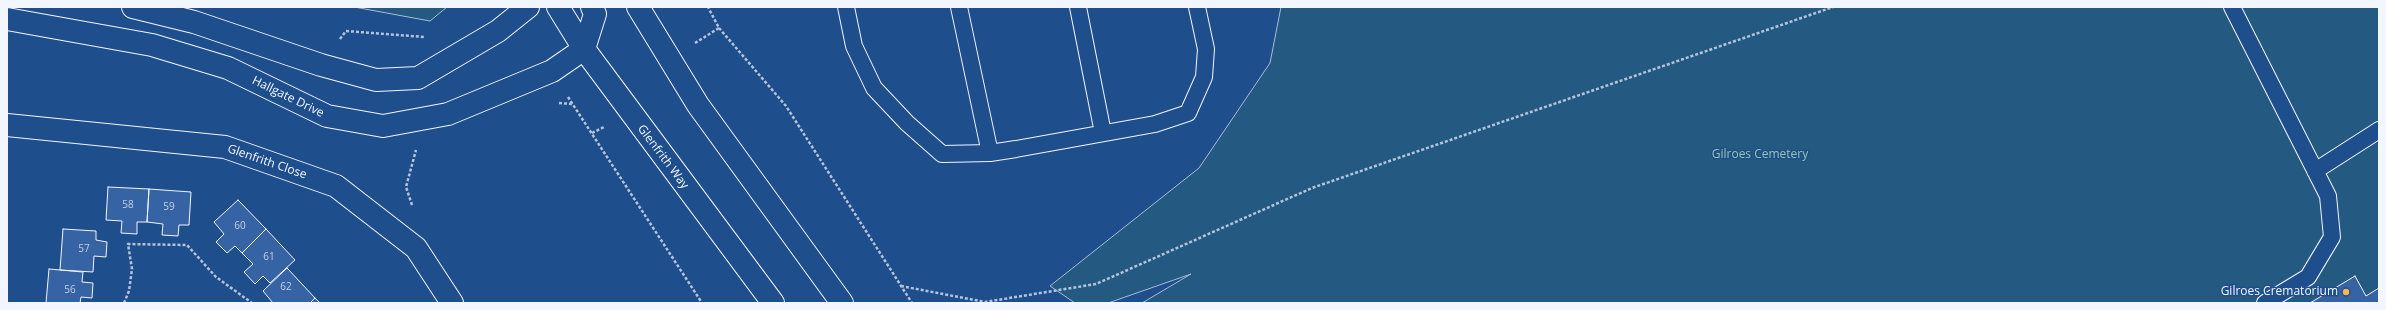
<!DOCTYPE html>
<style>
body{margin:0}
#map{position:relative;width:2386px;height:310px;overflow:hidden;background:#1f4e8c;font-family:"Open Sans",sans-serif}
canvas{display:block}
.frame{position:absolute;inset:0;border:8px solid #f2f6ff;pointer-events:none}
</style>
<div id="map">
<canvas width="2386" height="310"></canvas>
<div class="frame"></div>
</div>
<script>
const c = document.querySelector('canvas').getContext('2d');
c.lineJoin = 'round';
function fillPath(path, color) { c.fillStyle = color; c.fill(path, 'evenodd'); }
const toPath = rows => new Path2D(rows.map(r => 'M' + r).join(''));
function stroke(path, color, width, dash) { c.strokeStyle = color; c.lineWidth = width; c.lineCap = dash ? 'butt' : 'round'; c.setLineDash(dash || []); c.stroke(path); }
function label(font, color, halo, rows, align = 'center') {
  c.font = font + ' "Open Sans",sans-serif'; c.lineWidth = 3; c.setLineDash([]); c.textBaseline = 'middle'; c.strokeStyle = halo; c.fillStyle = color; for (const [text, x, y, turn = 0] of rows) {
    c.save(); c.translate(x, y); c.rotate((+turn || 0) * Math.PI / 180); c.textAlign = isNaN(turn) ? turn : align; if (halo) c.strokeText(text, 0, 0); c.fillText(text, 0, 0); c.restore();
  }
}
const green = toPath([
 [354,7,447,7,430,21,354,7],
 [1281,7,2379,7,2379,303,1142,303,1191,274,1108,303,1075,303,1050,286,1199,168,1270,63,1281,7]
]);
const building = toPath([
 [108,187,149,189,147,222,137,222,137,234,121,233,122,221,106,220,108,187],
 [149,189,191,192,189,225,179,225,178,236,162,235,163,224,147,222,149,189],
 [238,200,266,229,242,253,235,246,227,253,216,242,224,234,214,222,238,200],
 [63,229,96,231,96,240,107,242,106,257,94,256,93,272,60,270,63,229],
 [266,229,295,260,270,283,263,276,255,284,244,272,253,264,242,253,266,229],
 [287,268,315,298,310,303,273,303,263,291,287,268],
 [49,269,83,272,82,282,93,283,92,298,81,297,80,303,46,303,49,269],
 [2355,276,2366,296,2379,288,2379,303,2310,303,2355,276],
 [315,298,320,303,310,303,315,298]
]);
const path = toPath([
 [719,28,786,106,912,303],
 [340,39,346,31,425,37],
 [695,43,719,28,708,7],
 [568,97,702,303],
 [559,103,572,104],
 [592,133,604,127],
 [412,205,406,187,416,150],
 [901,286,985,302,1096,284,1312,188,1833,7],
 [124,303,129,291,132,269,128,244,187,245,216,277,252,303]
]);
const lane = toPath([
 [846,7,854,46,874,88,907,123,942,154,990,153,1016,149,1155,124,1188,113,1204,77,1206,49,1197,7],
 [959,7,990,153],
 [1078,7,1103,133],
 [2232,7,2328,196,2332,237,2308,277,2265,303],
 [2315,171,2379,130]
]);
const street = toPath([
 [133,7,194,22,321,65,376,80,418,78,498,31,528,7],
 [7,19,152,45,228,68,327,116,383,126,448,114,552,71,584,49],
 [7,125,225,147,336,186,416,248,452,303]
]);
const highway = toPath([
 [558,7,584,49,773,303],
 [638,7,698,105,842,303],
 [584,49,595,14,592,7]
]);
const markers = [
 [2346,292,4,"#ffb74d"]
];
const numberNames = [
 ["58",128,205],
 ["59",169,207],
 ["60",240,226],
 ["57",84,249],
 ["61",269,257],
 ["62",286,287],
 ["56",70,290]
];
const streetNames = [
 ["Hallgate Drive",288,97,26],
 ["Glenfrith Way",663,157,53],
 ["Glenfrith Close",267,162,19]
];
const parkNames = [
 ["Gilroes Cemetery",1760,155]
];
const poiNames = [
 ["Gilroes Crematorium",2338,292]
];
fillPath(green, '#245a82');
stroke(green, '#a8bbd7', 1);
fillPath(building, '#3563a3');
stroke(building, '#f2f6ff', 1);
stroke(lane, '#f2f6ff', 18);
stroke(street, '#f2f6ff', 24);
stroke(highway, '#f2f6ff', 24);
stroke(path, '#b3c4dc', 2.5, [3, 2]);
stroke(lane, '#1f4e8c', 16);
stroke(street, '#1f4e8c', 22);
stroke(highway, '#1f4e8c', 22);
for (const [x, y, r, color] of markers) { const dot = new Path2D(); dot.arc(x, y, r, 0, 2 * Math.PI); c.fillStyle = color; c.fill(dot); stroke(dot, '#1f4e8c', 1.5); }
label('10px', '#c3d1e8', null, numberNames);
label('12px', '#f2f6ff', '#1f4e8c', streetNames);
label('12px', '#97c8a6', '#1f4e8c', parkNames);
label('12px', '#f2f6ff', '#1f4e8c', poiNames, 'right');
</script>
